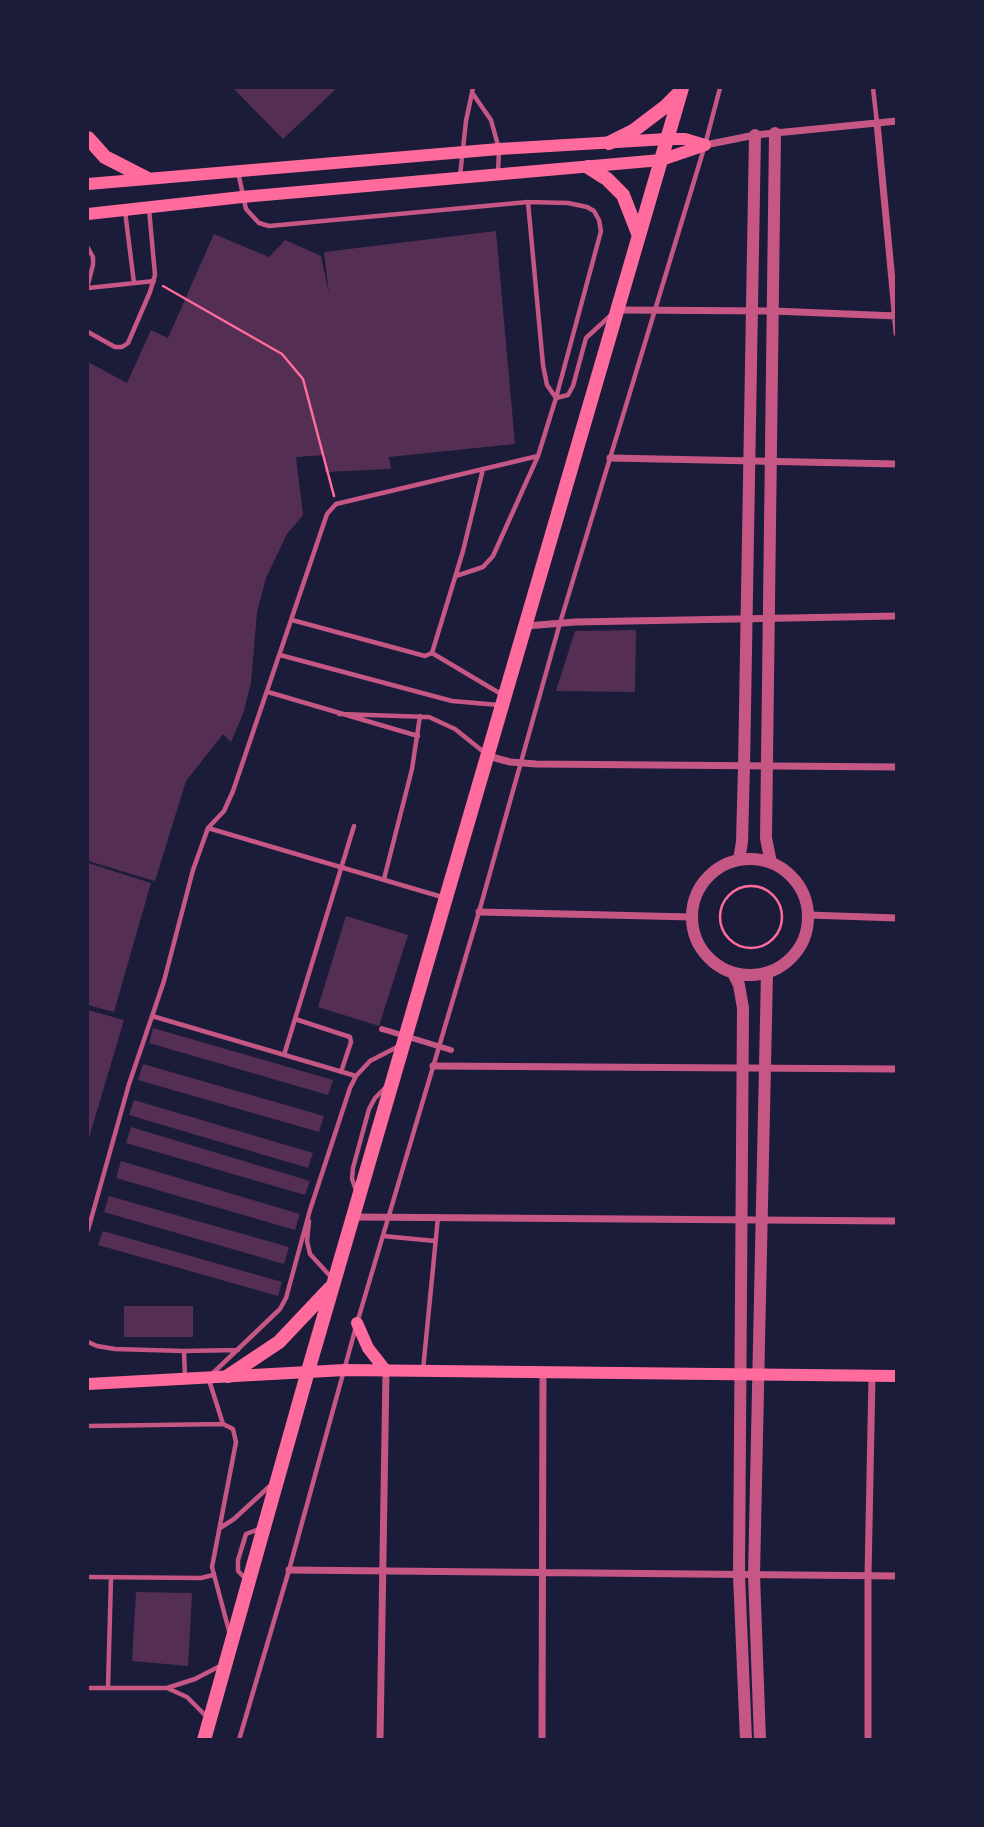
<!DOCTYPE html>
<style>
body{margin:0}
#map{position:relative;width:984px;height:1827px;overflow:hidden;background:#1b1b3a;font-family:"Fira Sans",sans-serif}
canvas{display:block}
.frame{position:absolute;inset:0;border:89px solid #1b1b3a;pointer-events:none}
</style>
<div id="map">
<canvas width="984" height="1827"></canvas>
<div class="frame"></div>
</div>
<script>
const c = document.querySelector('canvas').getContext('2d');
c.lineJoin = 'round';
function fillPath(path, color) { c.fillStyle = color; c.fill(path, 'evenodd'); }
const toPath = rows => new Path2D(rows.map(r => 'M' + r).join(''));
function stroke(path, color, width, dash) { c.strokeStyle = color; c.lineWidth = width; c.lineCap = dash ? 'butt' : 'round'; c.setLineDash(dash || []); c.stroke(path); }
const building = toPath([
 [233,88,337,88,283,139],
 [496,231,515,444,389,457,391,469,325,472,325,455,296,457,303,515,287,534,266,578,257,612,251,683,243,714,231,742,223,734,186,781,155,881,88,861,88,362,127,383,151,330,168,338,214,234,269,257,285,240,321,256,329,294,324,252],
 [636,630,635,692,556,691,575,631],
 [88,863,151,883,114,1012,88,1005],
 [346,916,408,935,379,1026,318,1007],
 [88,1010,124,1020,88,1141],
 [153,1028,333,1080,328,1095,149,1043],
 [143,1064,324,1116,319,1132,138,1080],
 [134,1100,313,1153,308,1168,129,1115],
 [131,1127,310,1181,305,1195,126,1143],
 [121,1161,300,1214,295,1230,116,1178],
 [109,1196,289,1247,284,1264,104,1212],
 [103,1231,282,1282,278,1296,98,1245],
 [124,1306,193,1306,193,1337,124,1337],
 [136,1592,192,1593,188,1666,132,1661]
]);
const path = toPath([
 [163,286,282,354,303,379,334,496],
 '720 917a31 31 0 1 1 62 0a31 31 0 1 1-62 0Z'
]);
const service = toPath([
 [873,88,877,123],
 [473,94,491,120,499,149,498,173],
 [238,172,246,209,259,223,269,226,528,202,568,203,587,207,594,211,599,220,601,231,556,398,568,395,573,386,586,338,610,316],
 [460,176,466,121,473,88],
 [125,211,134,283],
 [88,248,93,257,93,265,88,284],
 [88,288,154,281],
 [88,332,115,347,122,347,128,343,150,292,155,275,149,209],
 [456,576,483,567,493,556,538,456,556,398,547,385,543,365,528,202],
 [292,620,425,656,432,653,463,551,483,469],
 [432,653,501,694],
 [280,655,452,701,499,705],
 [268,692,418,736],
 [339,714,429,717,455,729,485,753],
 [208,828,442,897],
 [384,879,412,769,420,716],
 [152,1016,356,1076],
 [295,1019,350,1037,351,1042,341,1072],
 [284,1055,354,826],
 [356,1190,352,1179,353,1168,369,1109,375,1098,385,1088],
 [309,1221,307,1241,310,1254,331,1277],
 [88,1230,129,1084,164,981,193,870,208,828,224,811,233,791,327,514,336,504,538,456],
 [383,1236,435,1241],
 [88,1342,97,1346,115,1349,184,1351,185,1378],
 [184,1351,238,1350],
 [423,1370,438,1217],
 [213,1373,280,1309,286,1298,310,1210,350,1088,356,1076,370,1061,401,1045],
 [209,1380,223,1424],
 [88,1426,223,1424,233,1429,236,1442,212,1567,229,1631],
 [220,1528,234,1519,272,1484],
 [88,1577,201,1578,213,1575],
 [247,1580,238,1571,238,1560,246,1534,262,1528],
 [88,1688,167,1688,195,1679,220,1666],
 [108,1688,111,1578],
 [167,1688,187,1697,207,1717],
 [239,1740,289,1570,357,1323,479,912,560,623,705,145,720,88]
]);
const pedestrian = toPath([
 [382,1029,451,1050]
]);
const minor = toPath([
 [877,123,897,333],
 [705,145,755,135,897,121],
 [618,310,773,311,897,316],
 [610,458,897,464],
 [526,626,575,622,897,616],
 [488,756,510,762,536,764,897,767],
 [479,912,692,917],
 [808,915,897,918],
 [433,1066,897,1069],
 [354,1217,897,1221],
 [289,1570,897,1576],
 [380,1740,386,1371],
 [542,1740,543,1372],
 [868,1740,868,1576,872,1376]
]);
const tertiary = toPath([
 '692 917a58 58 0 1 1 116 0a58 58 0 1 1-116 0Z',
 [739,860,742,842,744,766,755,135],
 [771,863,766,838,775,133],
 [733,973,739,985,743,1008,739,1575,746,1740],
 [760,1740,754,1575,767,973]
]);
const secondary = toPath([
 [88,184,499,149,667,139,685,139,705,145],
 [88,214,242,197,661,160,705,145],
 [357,1323,368,1348,386,1371],
 [88,1384,345,1370,897,1376]
]);
const primary = toPath([
 [88,138,105,157,146,178],
 [609,143,633,131,666,106,680,92],
 [588,167,607,179,623,195,639,236],
 [228,1376,279,1342,330,1288],
 [204,1740,308,1371,682,88]
]);
fillPath(building, '#542f53');
stroke(path, '#ff6b9d', 2.5);
stroke(service, '#c65784', 4.5);
stroke(pedestrian, '#c65784', 6);
stroke(minor, '#c65784', 7);
stroke(tertiary, '#c65784', 12);
stroke(secondary, '#ff6b9d', 12);
stroke(primary, '#ff6b9d', 14);
</script>
